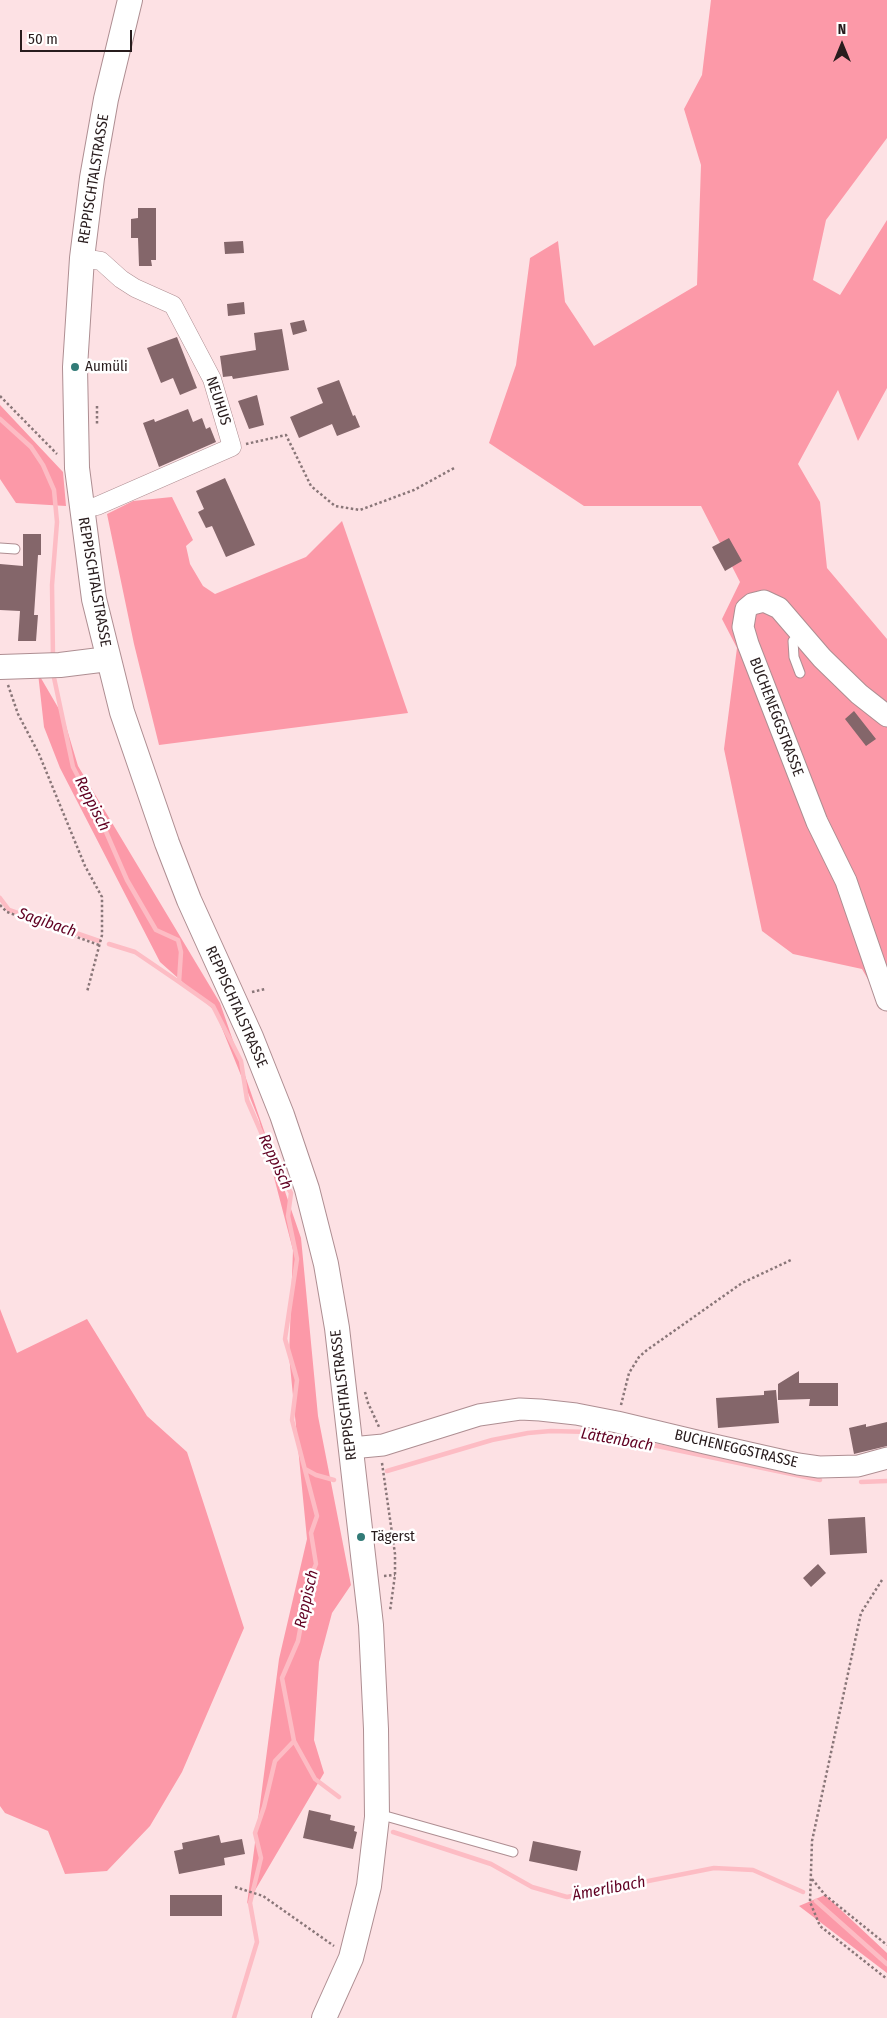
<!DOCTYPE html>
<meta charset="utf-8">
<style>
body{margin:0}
#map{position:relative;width:887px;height:2018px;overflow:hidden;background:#fde1e4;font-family:"Fira Sans Condensed",sans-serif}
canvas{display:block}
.north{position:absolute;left:817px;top:20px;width:50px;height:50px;-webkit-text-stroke:4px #fff;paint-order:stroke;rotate:0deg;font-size:14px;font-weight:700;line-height:20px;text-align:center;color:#281c1d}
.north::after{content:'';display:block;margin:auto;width:18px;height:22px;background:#281c1d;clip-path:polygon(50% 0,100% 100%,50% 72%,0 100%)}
.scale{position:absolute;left:20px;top:30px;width:112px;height:22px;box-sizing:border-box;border:2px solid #281c1d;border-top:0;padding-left:6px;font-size:15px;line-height:18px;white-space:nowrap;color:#281c1d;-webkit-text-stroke:4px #fff;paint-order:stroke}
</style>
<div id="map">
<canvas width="887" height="2018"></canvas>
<div class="north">N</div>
<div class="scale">50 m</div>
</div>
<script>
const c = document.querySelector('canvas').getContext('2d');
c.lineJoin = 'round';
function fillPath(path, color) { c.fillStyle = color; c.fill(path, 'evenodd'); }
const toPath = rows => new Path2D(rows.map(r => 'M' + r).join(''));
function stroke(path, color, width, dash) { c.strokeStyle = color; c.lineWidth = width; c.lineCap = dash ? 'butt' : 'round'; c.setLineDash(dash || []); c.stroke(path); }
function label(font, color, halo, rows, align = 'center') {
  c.font = font + ' "Fira Sans Condensed",sans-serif'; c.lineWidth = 5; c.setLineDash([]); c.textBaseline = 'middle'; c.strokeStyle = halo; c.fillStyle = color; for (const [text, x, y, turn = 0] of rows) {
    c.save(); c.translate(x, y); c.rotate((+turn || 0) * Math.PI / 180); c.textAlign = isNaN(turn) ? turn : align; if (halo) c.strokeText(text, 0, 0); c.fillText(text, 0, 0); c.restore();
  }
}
const green = toPath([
 [711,0,887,0,887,138,826,220,813,280,840,295,887,220,887,388,858,441,838,390,798,464,820,502,827,568,887,639,887,1012,862,969,793,954,762,931,724,749,737,648,722,619,740,582,701,506,584,506,489,443,516,365,530,258,558,241,565,302,594,346,697,285,701,165,684,109,702,75],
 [0,405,63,472,66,506,16,503,0,479],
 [172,497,193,540,186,546,190,564,203,586,215,594,306,557,342,521,408,713,159,745,134,644,107,514,133,501],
 [38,673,63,716,78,766,220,1003,301,1238,318,1416,351,1585,332,1613,319,1662,314,1740,324,1773,247,1904,279,1659,307,1539,289,1355,293,1250,259,1120,215,1011,160,962,60,768,44,727],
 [0,1309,17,1353,87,1319,147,1416,187,1452,244,1628,182,1772,150,1826,107,1871,65,1874,48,1831,5,1813,0,1806],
 [825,1895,887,1953,887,1973,799,1906]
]);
const stream = toPath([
 [0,419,31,447,43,465,54,490,57,522,52,585,53,658],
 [53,673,73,767,100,818,127,880,156,930,178,940,181,952,179,982,213,1006,241,1061,247,1100,278,1171,291,1193,288,1216,297,1259,285,1339,297,1380,292,1420,317,1516,311,1533,316,1564,309,1581,298,1641,282,1678,294,1741,275,1761,264,1807,255,1833,261,1858,250,1903,257,1942,234,2018],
 [0,898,9,910,99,941],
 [109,944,135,952,179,982],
 [305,1469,316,1475,334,1480],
 [387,1471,492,1440,528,1433,551,1431,590,1432,820,1480],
 [861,1482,887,1481],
 [294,1741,315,1779,339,1797],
 [393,1832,491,1864,532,1887,567,1897,714,1868,753,1870,803,1892],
 [816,1901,887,1964]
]);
const building = toPath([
 [138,208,156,208,156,260,151,260,152,266,139,266,138,238,131,238,131,219,138,218],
 [243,241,244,253,225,254,224,242],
 [244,302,245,314,228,316,227,304],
 [304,320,307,331,293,335,290,323],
 [282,329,289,370,233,379,232,376,223,377,220,356,256,350,254,333],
 [177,337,197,388,180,395,173,378,161,383,147,348],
 [339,380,353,416,355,415,360,427,337,436,332,424,299,438,290,417,323,403,317,388],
 [257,395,264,425,249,429,238,401],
 [188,409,193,422,202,418,206,429,210,427,216,442,159,467,143,423,154,419,155,422],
 [225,478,255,545,226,557,212,526,206,528,198,512,204,509,196,491],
 [23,534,41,534,41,555,38,555,34,615,38,615,36,641,18,641,20,611,0,610,0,564,23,566],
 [729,538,742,561,725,571,712,547],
 [854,711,876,739,866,746,845,719],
 [799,1371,799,1383,838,1383,838,1406,809,1406,810,1399,778,1400,778,1384],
 [776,1390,779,1423,718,1428,716,1398,764,1395,764,1391],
 [887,1422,887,1446,854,1454,849,1428,866,1424,866,1427],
 [865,1517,867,1553,830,1555,828,1519],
 [818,1564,826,1573,811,1587,803,1578],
 [309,1810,331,1815,330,1820,355,1826,354,1831,357,1832,353,1849,303,1838],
 [219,1835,221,1843,242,1839,245,1854,224,1858,225,1865,179,1874,174,1851,183,1849,182,1843],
 [533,1841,581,1851,577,1871,529,1861],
 [170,1895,222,1895,222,1916,170,1916]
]);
const path = toPath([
 [0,396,57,454],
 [97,406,97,426],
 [246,444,286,435,311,486,335,506,360,510,414,490,456,467],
 [8,685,18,714,39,754,85,866,102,897,102,935,87,992],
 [0,905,7,912,99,945],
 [252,992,265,989],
 [365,1392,368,1403,380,1429],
 [621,1405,629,1373,639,1357,647,1350,742,1283,791,1260],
 [382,1463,395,1554,395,1575,390,1611],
 [384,1576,395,1575],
 [882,1580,861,1613,812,1841,810,1902,820,1926,887,1979],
 [812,1879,825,1895,887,1945],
 [235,1887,263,1896,334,1946]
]);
const service = toPath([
 [0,548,15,549],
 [800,673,794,657,793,641,801,633],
 [378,1817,389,1817,513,1852]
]);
const minor = toPath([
 [82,509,97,506,232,447,212,379,173,305,135,288,121,279,101,261,82,258]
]);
const tertiary = toPath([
 [887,716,859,694,822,658,779,608,764,601,752,604,746,609,743,627,748,644,817,822,846,881,887,1000],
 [351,1448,383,1445,479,1415,520,1409,540,1410,576,1414,617,1422,705,1443,798,1464,819,1467,858,1466,887,1458]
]);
const secondary = toPath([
 [130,0,106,99,92,178,82,258,75,367,77,468,94,599,122,712,167,843,189,900,251,1037,282,1115,307,1189,326,1264,337,1328,371,1625,376,1729,377,1817,369,1886,351,1958,324,2018],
 [0,667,60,665,108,659]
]);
const markers = [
 [75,367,5,"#327b77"],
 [361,1537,5,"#327b77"]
];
const streetNames = [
 ["REPPISCHTALSTRASSE",94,179,-81],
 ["NEUHUS",218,401,72],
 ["REPPISCHTALSTRASSE",94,582,80],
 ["BUCHENEGGSTRASSE",776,717,69],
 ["REPPISCHTALSTRASSE",236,1007,66],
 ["REPPISCHTALSTRASSE",344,1395,-97],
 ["BUCHENEGGSTRASSE",736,1449,13]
];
const poiNames = [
 ["Aumüli",85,367],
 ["Tägerst",371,1537]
];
const waterNames = [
 ["Reppisch",92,804,63],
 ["Sagibach",47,923,19],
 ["Reppisch",275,1162,65],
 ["Lättenbach",617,1440,10],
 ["Reppisch",307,1599,-77],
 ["Ämerlibach",609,1889,-11]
];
fillPath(green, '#fc99a8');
stroke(stream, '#fdbcc4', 4.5);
fillPath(building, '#84666a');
stroke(service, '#ae8e92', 11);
stroke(minor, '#ae8e92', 19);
stroke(tertiary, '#ae8e92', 23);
stroke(secondary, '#ae8e92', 26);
stroke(path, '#897678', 2.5, [2.5, 2.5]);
stroke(service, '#fff', 9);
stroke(minor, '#fff', 18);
stroke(tertiary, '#fff', 21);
stroke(secondary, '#fff', 24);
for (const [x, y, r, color] of markers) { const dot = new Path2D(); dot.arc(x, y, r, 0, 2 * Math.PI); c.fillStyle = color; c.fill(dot); stroke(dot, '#fff', 2); }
label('15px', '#281c1d', '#fff', streetNames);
label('15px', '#281c1d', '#fff', poiNames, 'left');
label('italic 16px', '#600022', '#fff', waterNames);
</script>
